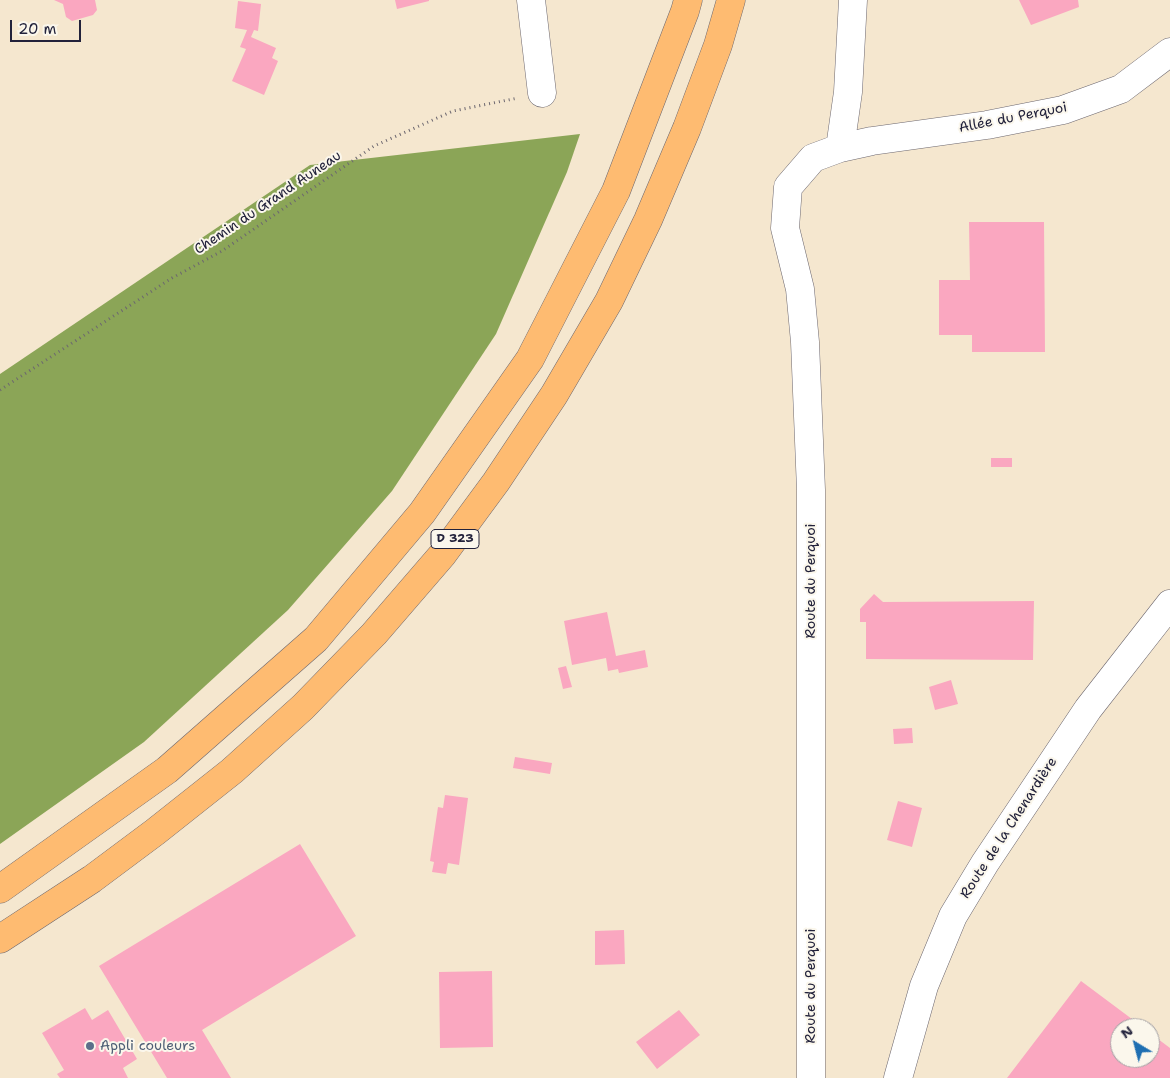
<!DOCTYPE html>
<meta charset="utf-8">
<style>
body{margin:0}
#map{position:relative;width:1170px;height:1078px;overflow:hidden;background:#f5e7cf;font-family:"Shantell Sans",sans-serif}
canvas{display:block}
.north{position:absolute;left:1110px;top:1018px;width:50px;height:50px;box-sizing:border-box;background:#fbf7ec;border:1px solid #a4a2a5;border-radius:50%;rotate:323deg;font-size:14px;font-weight:700;line-height:20px;text-align:center;color:#22223b}
.north::after{content:'';display:block;margin:auto;width:18px;height:22px;background:#1f6fb2;clip-path:polygon(50% 0,100% 100%,50% 72%,0 100%)}
.scale{position:absolute;left:10px;top:20px;width:71px;height:22px;box-sizing:border-box;border:2px solid #22223b;border-top:0;padding-left:6px;font-size:15px;line-height:18px;white-space:nowrap;color:#22223b;-webkit-text-stroke:4px #fbf7ec;paint-order:stroke}
</style>
<div id="map">
<canvas width="1170" height="1078"></canvas>
<div class="north">N</div>
<div class="scale">20 m</div>
</div>
<script>
const c = document.querySelector('canvas').getContext('2d');
c.lineJoin = 'round';
function fillPath(path, color) { c.fillStyle = color; c.fill(path, 'evenodd'); }
const toPath = rows => new Path2D(rows.map(r => 'M' + r).join(''));
function stroke(path, color, width, dash) { c.strokeStyle = color; c.lineWidth = width; c.lineCap = dash ? 'butt' : 'round'; c.setLineDash(dash || []); c.stroke(path); }
function label(font, color, halo, rows, align = 'center') {
  c.font = font + ' "Shantell Sans",sans-serif'; c.lineWidth = 4; c.setLineDash([]); c.textBaseline = 'middle'; c.strokeStyle = halo; c.fillStyle = color; for (const [text, x, y, turn = 0] of rows) {
    c.save(); c.translate(x, y); c.rotate((+turn || 0) * Math.PI / 180); c.textAlign = isNaN(turn) ? turn : align; if (halo) c.strokeText(text, 0, 0); c.fillText(text, 0, 0); c.restore();
  }
}
const forest = toPath([
 [580,134,567,172,496,334,392,491,288,610,144,742,0,844,0,374,310,165]
]);
const building = toPath([
 [54,0,95,0,97,10,93,15,72,21,66,17,63,4],
 [395,0,429,0,429,1,397,9],
 [1019,0,1078,0,1079,7,1031,25],
 [238,1,261,4,258,31,254,30,251,37,276,48,272,58,278,61,264,95,232,81,246,49,240,47,247,30,235,28],
 [969,222,1044,222,1045,352,972,352,972,335,939,335,939,280,970,280],
 [991,458,1012,458,1012,467,991,467],
 [874,594,883,602,1034,601,1033,660,866,659,866,622,860,622,860,609],
 [607,612,616,656,645,650,648,667,619,673,618,669,608,671,606,658,572,665,564,621],
 [566,666,572,687,563,689,558,668],
 [951,680,958,704,935,710,929,687],
 [912,728,913,743,894,744,893,729],
 [515,757,552,763,550,774,513,768],
 [445,795,468,798,459,865,448,863,446,874,432,872,434,862,430,861,438,807,443,808],
 [898,801,922,808,912,847,887,840],
 [300,844,356,936,202,1030,231,1078,167,1078,99,966],
 [624,930,625,964,595,965,595,931],
 [492,971,493,1047,440,1048,439,972],
 [1081,981,1144,1028,1120,1028,1120,1058,1150,1058,1150,1033,1170,1048,1170,1078,1007,1078],
 [85,1008,92,1020,108,1010,137,1059,123,1068,128,1078,60,1078,57,1074,64,1070,42,1033],
 [679,1010,700,1035,657,1069,636,1042]
]);
const path = toPath([
 [0,390,172,278,222,251,374,146,453,111,518,98]
]);
const minor = toPath([
 [531,0,542,93],
 [840,148,848,92,853,0],
 [811,1078,811,490,805,342,800,289,785,228,788,187,813,158,840,148,872,141,987,125,1063,110,1121,89,1170,52],
 [898,1078,924,986,953,916,985,863,1088,709,1170,604]
]);
const highway = toPath([
 [0,889,167,770,316,639,422,513,530,359,616,191,685,11,688,0],
 [0,939,92,879,155,832,232,771,303,707,374,634,443,554,496,482,554,395,609,301,648,220,687,128,718,45,731,0]
]);
const markers = [
 [90,1046,5,"#5c6f8a"]
];
const shields = [
 [455,539,48]
];
const shieldNames = [
 ["D 323",455,539]
];
const streetNames = [
 ["Allée du Perquoi",1013,118,-11],
 ["Chemin du Grand Auneau",268,203,-34],
 ["Route du Perquoi",811,581,-90],
 ["Route de la Chenardière",1009,828,-57],
 ["Route du Perquoi",811,986,-90]
];
const serviceNames = [
 ["Appli couleurs",100,1046]
];
fillPath(forest, '#8ba557');
fillPath(building, '#faa7c0');
stroke(minor, '#6c676f', 29);
stroke(highway, '#6c676f', 29);
stroke(path, '#6c676f', 3, [1, 4]);
stroke(minor, '#fff', 28);
stroke(highway, '#febb71', 28);
for (const [x, y, r, color] of markers) { const dot = new Path2D(); dot.arc(x, y, r, 0, 2 * Math.PI); c.fillStyle = color; c.fill(dot); stroke(dot, '#fbf7ec', 2); }
for (const [x, y, w] of shields) { const box = new Path2D(); box.roundRect(x - w / 2, y - 9.5, w, 19, 4); c.fillStyle = '#fbf7ec'; c.fill(box); stroke(box, '#22223b', 1); }
label('bold 12px', '#22223b', null, shieldNames);
label('14px', '#22223b', '#fbf7ec', streetNames);
label('14px', '#4e5e75', '#fbf7ec', serviceNames, 'left');
</script>
